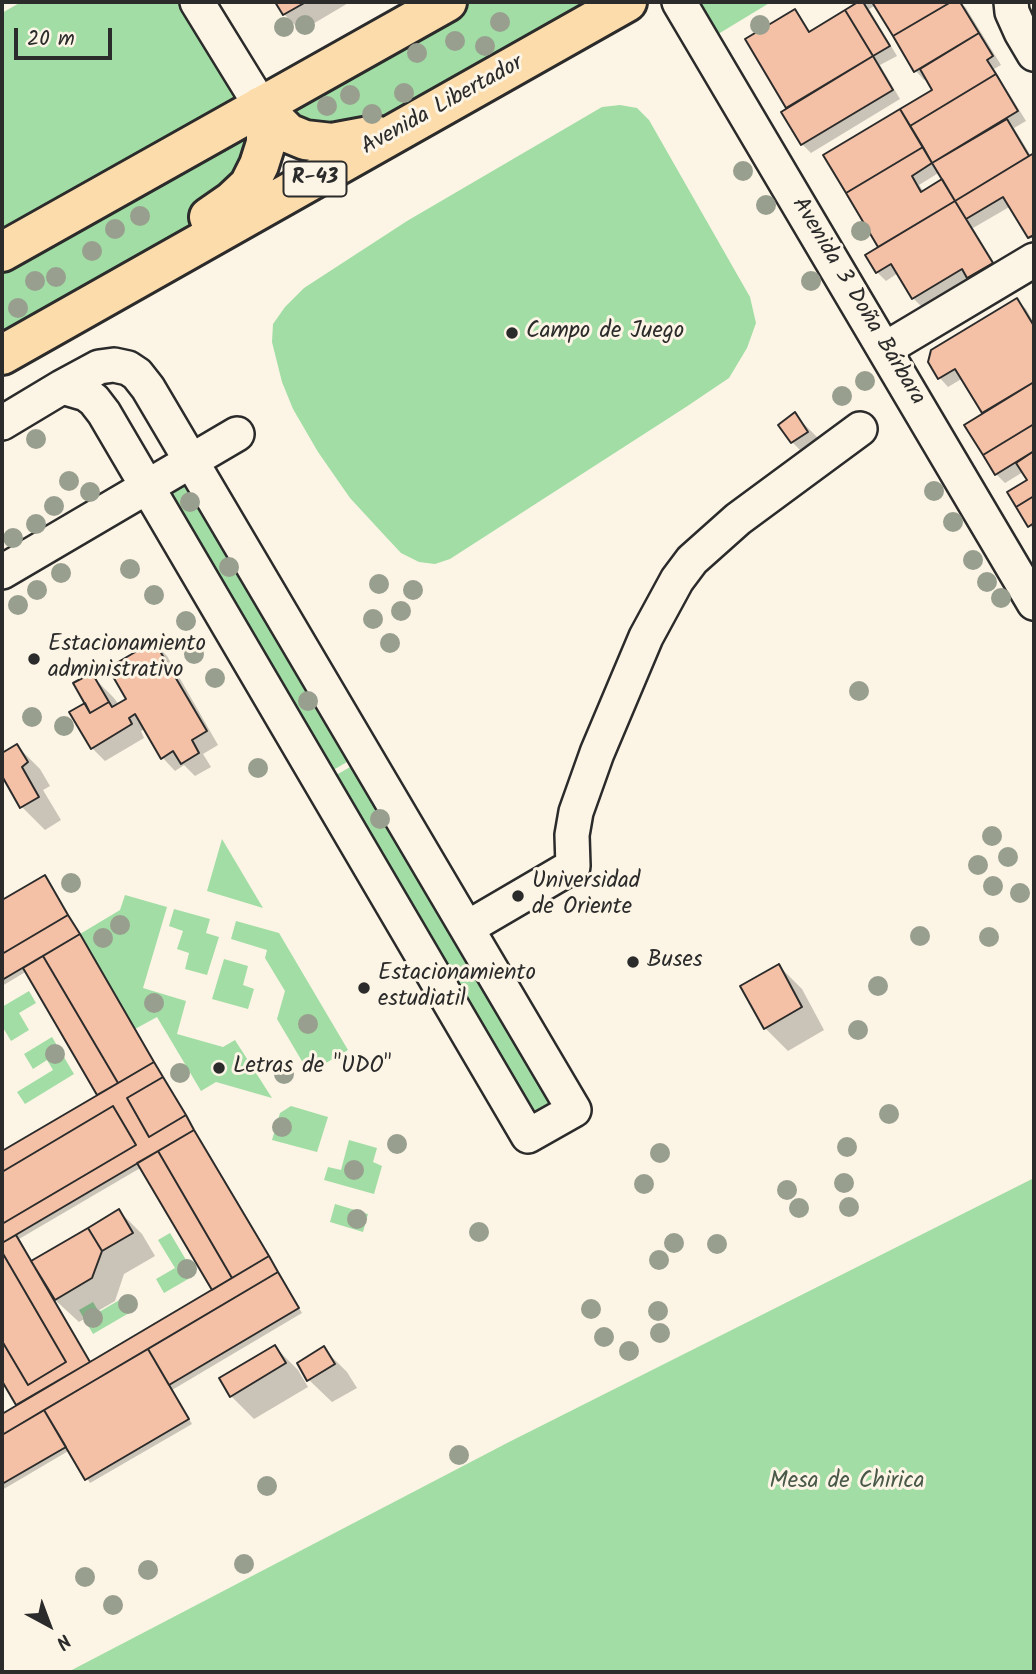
<!DOCTYPE html>
<meta charset="utf-8">
<style>
body{margin:0}
#map{position:relative;width:1036px;height:1674px;overflow:hidden;background:#fcf5e5;font-family:Kalam,sans-serif}
canvas{display:block}
.frame{position:absolute;inset:0;border:4px solid #2b2b2b;pointer-events:none}
.north{position:absolute;left:14px;top:1590px;width:70px;height:70px;-webkit-text-stroke:5px #fcf5e5;paint-order:stroke;rotate:139deg;font-size:19px;font-weight:700;line-height:28px;text-align:center;color:#2b2b2b}
.north::after{content:'';display:block;margin:auto;width:24px;height:32px;background:#2b2b2b;clip-path:polygon(50% 0,100% 100%,50% 72%,0 100%)}
.scale{position:absolute;left:14px;top:28px;width:98px;height:32px;box-sizing:border-box;border:4px solid #2b2b2b;border-top:0;padding-left:9px;font-size:21px;line-height:24px;white-space:nowrap;color:#2b2b2b;-webkit-text-stroke:5px #fcf5e5;paint-order:stroke}
</style>
<div id="map">
<canvas width="1036" height="1674"></canvas>
<div class="frame"></div>
<div class="north">N</div>
<div class="scale">20 m</div>
</div>
<script>
const c = document.querySelector('canvas').getContext('2d');
c.lineJoin = 'round';
function fillPath(path, color) { c.fillStyle = color; c.fill(path, 'evenodd'); }
const toPath = rows => new Path2D(rows.map(r => 'M' + r).join(''));
function stroke(path, color, width, dash) { c.strokeStyle = color; c.lineWidth = width; c.lineCap = dash ? 'butt' : 'round'; c.setLineDash(dash || []); c.stroke(path); }
function label(font, color, halo, rows, align = 'center') {
  c.font = font + ' Kalam,sans-serif'; c.lineWidth = 6; c.setLineDash([]); c.textBaseline = 'middle'; c.strokeStyle = halo; c.fillStyle = color; for (const [text, x, y, turn = 0] of rows) {
    c.save(); c.translate(x, y); c.rotate((+turn || 0) * Math.PI / 180); c.textAlign = isNaN(turn) ? turn : align; if (halo) c.strokeText(text, 0, 0); c.fillText(text, 0, 0); c.restore();
  }
}
const green = toPath([
 [21,2,197,2,261,106,413,2,627,2,406,127,288,133,232,201,2,355,2,13],
 [682,2,771,2,705,42],
 [620,105,637,108,649,120,750,297,756,323,747,348,729,378,686,407,450,559,435,564,419,562,401,553,386,537,350,498,318,452,293,409,282,382,272,342,273,324,285,307,304,288,407,221,602,107],
 [190,465,361,754,321,777,151,487],
 [364,759,571,1108,529,1133,324,782],
 [222,839,263,908,207,891],
 [125,895,167,907,143,988,186,1001,177,1034,223,1047,235,1040,272,1098,216,1082,201,1091,157,1017,135,1029,80,934,120,910],
 [174,909,210,919,206,933,219,937,207,975,185,969,189,953,177,949,183,931,169,926],
 [236,921,279,933,348,1050,309,1073,277,1019,285,991,265,958,267,950,231,939],
 [224,959,248,966,243,985,254,989,248,1009,212,999],
 [29,991,36,1003,19,1013,29,1030,11,1041,2,1026,2,1007],
 [52,1037,74,1074,25,1104,17,1092,53,1070,47,1060,33,1069,24,1054],
 [291,1106,328,1117,317,1152,272,1140,280,1113],
 [349,1140,377,1148,373,1162,382,1166,374,1194,324,1180,328,1167,341,1170],
 [1034,1178,1034,1672,68,1672,509,1442],
 [335,1204,368,1214,363,1232,330,1222],
 [170,1233,195,1275,164,1293,156,1279,175,1268,158,1240],
 [128,1295,136,1309,93,1334,79,1310,93,1302,99,1312]
]);
const shadow = toPath([
 [277,2,350,2,301,31,284,14],
 [861,2,960,2,966,8,1001,65,994,69,1026,121,1014,128,1031,156,1034,155,1034,242,1011,206,973,228,1000,272,977,285,970,278,922,307,913,298,898,273,886,281,877,272,880,248,825,156,934,90,927,78,924,80,916,71,876,5,869,9,897,56,880,65,900,99,811,153,802,144,789,109,748,40,794,11,811,33],
 [940,172,945,180,924,192,919,185],
 [1017,300,1026,309,1034,323,1034,531,1009,492,1029,481,1023,472,1005,483,996,474,984,414,963,378,948,387,940,378,930,362],
 [795,415,818,438,830,455,815,465,792,442],
 [154,643,167,656,218,745,203,754,211,767,195,776,184,765,175,771,162,757,145,729,141,731,144,738,105,761,92,748,87,704,91,675,114,698,119,705,128,700],
 [17,746,40,769,50,786,43,790,61,820,45,830,22,807,2,772,2,755],
 [44,877,302,1313,172,1390,192,1424,90,1483,70,1450,2,1490,2,1416,19,1406,2,1377,2,1153,100,1095,27,971,2,986,2,902],
 [142,1167,214,1290,91,1363,53,1298,79,1322,115,1301,124,1274,155,1256,142,1234,119,1211,33,1262,19,1239],
 [779,966,802,989,824,1030,788,1051,765,1028],
 [275,1347,298,1370,308,1387,254,1419,231,1396],
 [324,1349,347,1372,357,1388,332,1402,309,1380]
]);
const building = toPath([
 [275,2,306,2,283,15,275,2],
 [858,2,863,2,890,46,873,56,845,10,858,2],
 [872,2,951,2,893,36,872,2],
 [951,2,960,2,979,33,914,72,893,36,951,2],
 [795,9,809,32,845,10,873,56,786,108,745,39,795,9],
 [979,33,993,56,987,60,996,74,910,126,900,109,932,90,920,69,979,33],
 [873,56,893,90,801,145,781,112,873,56],
 [996,74,1018,111,932,163,910,126,996,74],
 [900,109,923,147,846,193,823,155,900,109],
 [1007,119,1029,156,955,201,932,163,1007,119],
 [923,147,932,163,912,176,921,192,942,179,955,201,878,247,846,193,923,147],
 [1034,153,1034,235,1028,238,1003,197,966,219,955,201,1034,153],
 [955,201,993,263,967,278,962,269,912,299,891,264,876,273,865,255,955,201],
 [1017,298,1034,326,1034,382,982,413,955,369,938,379,928,362,931,350,1017,298],
 [1034,382,1034,424,983,455,964,425,1034,382],
 [795,412,808,432,791,443,778,425,795,412],
 [1034,424,1034,451,995,475,983,455,1034,424],
 [1034,451,1034,496,1016,507,1007,492,1027,480,1016,463,1034,451],
 [1034,496,1034,523,1028,527,1016,507,1034,496],
 [154,641,207,731,192,740,199,753,181,764,173,751,161,759,135,714,129,718,132,724,91,749,69,712,85,703,90,713,109,702,112,707,126,699,108,668,154,641],
 [92,673,109,702,90,713,73,683,92,673],
 [17,744,28,762,22,767,39,797,20,808,2,776,2,753,17,744],
 [45,875,68,915,2,954,2,900,45,875],
 [68,915,80,934,2,980,2,954,68,915],
 [80,934,154,1062,118,1083,43,956,80,934],
 [43,956,118,1083,97,1095,23,968,43,956],
 [779,964,802,1007,764,1029,740,986,779,964],
 [154,1062,163,1077,127,1098,149,1137,186,1115,194,1130,2,1243,2,1224,136,1145,113,1106,2,1172,2,1151,154,1062],
 [163,1077,186,1115,149,1137,127,1098,163,1077],
 [113,1106,136,1145,2,1224,2,1172,113,1106],
 [194,1130,269,1256,232,1278,158,1151,194,1130],
 [158,1151,232,1278,212,1290,137,1163,158,1151],
 [119,1209,133,1233,102,1251,88,1228,119,1209],
 [88,1228,102,1251,92,1278,55,1300,31,1261,88,1228],
 [16,1235,90,1362,16,1405,2,1381,2,1341,28,1385,66,1362,2,1252,2,1243,16,1235],
 [2,1252,66,1362,28,1385,2,1341,2,1252],
 [269,1256,278,1272,2,1435,2,1414,269,1256],
 [278,1272,299,1308,169,1385,148,1349,278,1272],
 [275,1345,286,1363,230,1397,219,1378,275,1345],
 [324,1346,335,1364,307,1381,297,1363,324,1346],
 [148,1349,189,1419,85,1480,44,1410,148,1349],
 [44,1410,66,1447,2,1484,2,1435,44,1410]
]);
const minor = toPath([
 [197,2,261,106],
 [679,2,1034,603],
 [1011,2,1012,12,1021,32,1034,54],
 [885,349,1034,260],
 [2,423,62,387,99,367,114,365,128,368,137,374,148,388,574,1110,528,1136,104,413,94,400,86,394,62,387],
 [2,572,237,434],
 [467,928,573,866,572,835,576,812,597,753,646,637,677,580,692,560,738,519,860,429]
]);
const major = toPath([
 [261,106,288,133,305,140,332,143,375,135],
 [209,217,232,201,249,185,259,165,266,143,266,125,261,106],
 [2,252,447,2],
 [2,355,627,2]
]);
const trees = [
 [500,22],
 [305,25],
 [760,25],
 [284,27],
 [455,41],
 [485,46],
 [417,53],
 [404,93],
 [350,95],
 [327,106],
 [372,114],
 [743,171],
 [766,205],
 [140,216],
 [115,229],
 [861,231],
 [92,251],
 [56,277],
 [35,281],
 [811,281],
 [18,308],
 [865,381],
 [842,396],
 [36,439],
 [69,481],
 [934,491],
 [90,492],
 [190,502],
 [54,506],
 [953,522],
 [36,524],
 [13,538],
 [973,560],
 [229,567],
 [130,569],
 [61,573],
 [987,582],
 [379,584],
 [37,590],
 [413,590],
 [154,595],
 [1001,598],
 [18,605],
 [401,611],
 [373,619],
 [186,621],
 [390,643],
 [194,654],
 [215,678],
 [859,691],
 [308,701],
 [32,717],
 [64,726],
 [258,768],
 [380,819],
 [992,836],
 [1008,857],
 [978,865],
 [71,883],
 [993,886],
 [1020,893],
 [120,925],
 [920,936],
 [989,937],
 [103,938],
 [878,986],
 [154,1003],
 [308,1024],
 [858,1030],
 [55,1054],
 [180,1073],
 [284,1074],
 [889,1114],
 [282,1127],
 [397,1144],
 [847,1147],
 [660,1153],
 [354,1170],
 [844,1183],
 [644,1184],
 [787,1190],
 [849,1207],
 [799,1208],
 [357,1219],
 [479,1232],
 [674,1243],
 [717,1244],
 [659,1260],
 [187,1269],
 [128,1304],
 [591,1309],
 [658,1311],
 [93,1318],
 [660,1333],
 [604,1337],
 [629,1351],
 [459,1455],
 [267,1486],
 [244,1564],
 [148,1570],
 [85,1577],
 [113,1605]
];
const markers = [
 [512,333,7,"#2b2b2b"],
 [34,659,7,"#2b2b2b"],
 [518,896,7,"#2b2b2b"],
 [633,962,7,"#2b2b2b"],
 [364,988,7,"#2b2b2b"],
 [219,1068,7,"#2b2b2b"]
];
const shields = [
 [315,179,63]
];
const shieldNames = [
 ["R-43",315,179]
];
const streetNames = [
 ["Avenida Libertador",443,107,-29],
 ["Avenida 3 Doña Bárbara",857,302,59]
];
const poiNames = [
 ["Campo de Juego",526,333],
 ["Estacionamiento",48,646],
 ["administrativo",48,672],
 ["Universidad",532,883],
 ["de Oriente",532,909],
 ["Buses",647,962],
 ["Estacionamiento",378,975],
 ["estudiatil",378,1001],
 ["Letras de \"UDO\"",233,1068]
];
const parkNames = [
 ["Mesa de Chirica",847,1483]
];
fillPath(green, '#a1dda4');
fillPath(shadow, '#0003');
fillPath(building, '#f4c1a6');
stroke(building, '#2b2b2b', 2);
stroke(minor, '#2b2b2b', 38);
stroke(major, '#2b2b2b', 44);
stroke(minor, '#fcf5e5', 33);
stroke(major, '#fddcac', 38);
c.fillStyle = '#999f8f';
for (const [x, y] of trees) { c.beginPath(); c.arc(x, y, 10, 0, 2 * Math.PI); c.fill(); }
for (const [x, y, r, color] of markers) { const dot = new Path2D(); dot.arc(x, y, r, 0, 2 * Math.PI); c.fillStyle = color; c.fill(dot); stroke(dot, '#fcf5e5', 2.5); }
for (const [x, y, w] of shields) { const box = new Path2D(); box.roundRect(x - w / 2, y - 17.5, w, 35, 5); c.fillStyle = '#fcf5e5'; c.fill(box); stroke(box, '#2b2b2b', 2); }
label('bold 21px', '#2b2b2b', null, shieldNames);
label('23px', '#2b2b2b', '#fcf5e5', streetNames);
label('23px', '#2b2b2b', '#fcf5e5', poiNames, 'left');
label('23px', '#485849', '#fcf5e5', parkNames);
</script>
